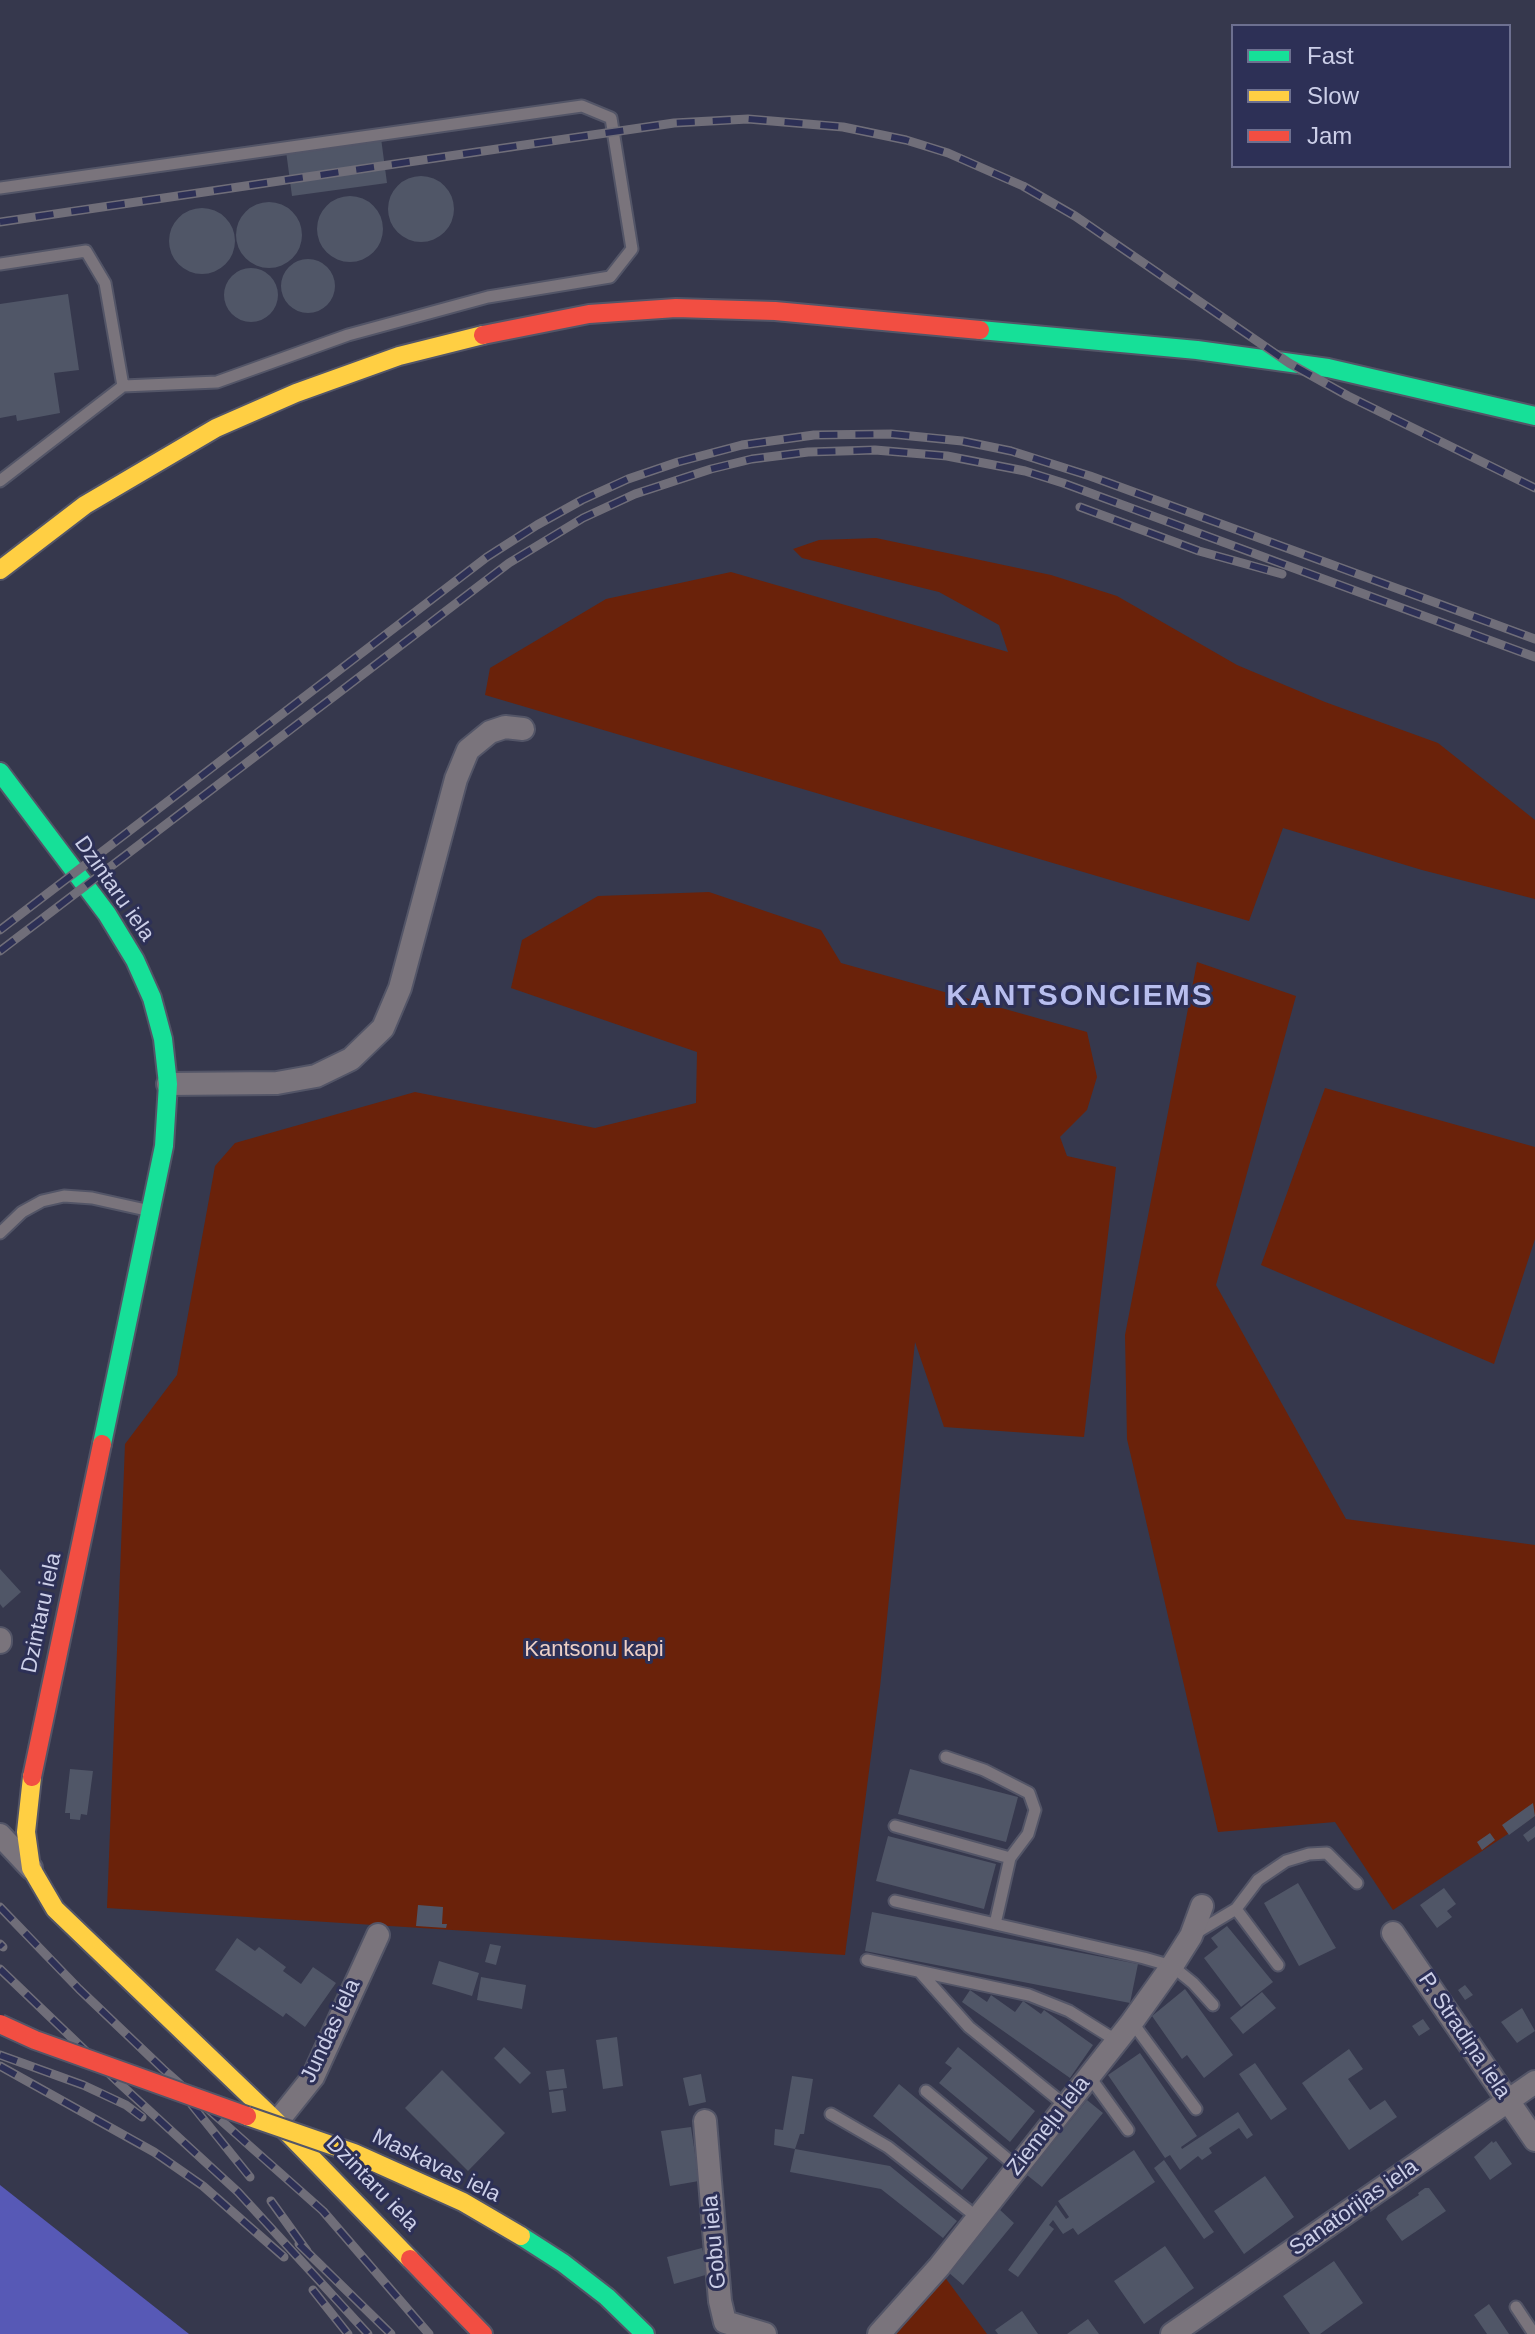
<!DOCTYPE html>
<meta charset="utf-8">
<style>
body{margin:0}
#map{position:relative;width:1535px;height:2334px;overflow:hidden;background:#36384d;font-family:Arial,sans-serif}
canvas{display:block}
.legend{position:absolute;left:1231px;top:24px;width:280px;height:144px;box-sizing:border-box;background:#2d3056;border:2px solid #6d7090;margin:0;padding:10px 14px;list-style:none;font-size:24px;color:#cccfe8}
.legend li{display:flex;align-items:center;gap:16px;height:40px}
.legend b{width:40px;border:2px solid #6d7090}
</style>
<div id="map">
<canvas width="1535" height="2334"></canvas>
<ul class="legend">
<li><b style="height:10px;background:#16e098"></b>Fast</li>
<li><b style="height:10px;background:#ffcf43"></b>Slow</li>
<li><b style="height:10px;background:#f24e42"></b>Jam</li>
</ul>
</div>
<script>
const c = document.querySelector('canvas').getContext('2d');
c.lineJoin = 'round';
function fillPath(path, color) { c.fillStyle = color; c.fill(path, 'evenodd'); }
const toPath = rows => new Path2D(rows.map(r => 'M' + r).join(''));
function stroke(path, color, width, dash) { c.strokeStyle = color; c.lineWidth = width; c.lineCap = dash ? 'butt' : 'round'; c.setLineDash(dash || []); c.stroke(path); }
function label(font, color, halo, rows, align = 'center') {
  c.font = font + ' Arial,sans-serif'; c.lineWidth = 6; c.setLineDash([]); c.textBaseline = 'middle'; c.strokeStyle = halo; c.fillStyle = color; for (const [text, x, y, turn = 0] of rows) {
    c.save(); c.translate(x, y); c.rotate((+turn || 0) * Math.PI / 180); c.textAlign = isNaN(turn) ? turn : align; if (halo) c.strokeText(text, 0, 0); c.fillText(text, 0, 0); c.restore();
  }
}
const green = toPath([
 [876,538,1051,575,1117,596,1237,665,1325,702,1438,743,1535,820,1535,899,1422,870,1283,828,1249,921,485,695,490,668,606,599,731,572,1008,652,999,625,939,592,802,558,793,549,819,540],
 [709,892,821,930,841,963,1087,1032,1097,1077,1087,1110,1060,1137,1067,1156,1116,1167,1084,1437,944,1427,915,1342,880,1687,845,1955,107,1908,125,1444,177,1375,215,1166,235,1143,415,1092,595,1128,696,1103,697,1052,511,988,522,940,598,896],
 [1197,962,1296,996,1216,1285,1346,1519,1535,1545,1535,1816,1393,1910,1335,1822,1218,1832,1127,1439,1125,1335],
 [1325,1088,1535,1147,1535,1239,1494,1364,1261,1265],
 [941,2272,987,2334,890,2334]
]);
const water = toPath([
 [0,2185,189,2334,0,2334]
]);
const building = toPath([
 [381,138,387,183,292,196,286,151],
 '388 209a33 33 0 1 1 66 0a33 33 0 1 1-66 0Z',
 '317 229a33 33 0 1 1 66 0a33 33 0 1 1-66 0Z',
 '236 235a33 33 0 1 1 66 0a33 33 0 1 1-66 0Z',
 '169 241a33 33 0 1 1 66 0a33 33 0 1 1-66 0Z',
 '281 286a27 27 0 1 1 54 0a27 27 0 1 1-54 0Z',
 '224 295a27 27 0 1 1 54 0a27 27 0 1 1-54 0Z',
 [68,294,79,370,54,373,60,413,17,421,16,415,0,418,0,304],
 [0,1569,21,1592,3,1608,0,1604],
 [70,1769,93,1771,87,1815,81,1814,80,1820,70,1819,70,1813,65,1813],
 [910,1769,1018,1797,1006,1842,898,1814],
 [1533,1803,1535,1816,1509,1835,1502,1825],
 [1535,1826,1535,1837,1528,1842,1523,1835],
 [1490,1833,1495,1840,1482,1850,1477,1842],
 [888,1836,996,1864,984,1909,876,1881],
 [1298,1883,1336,1948,1299,1966,1264,1903],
 [1444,1888,1456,1904,1447,1911,1452,1917,1437,1928,1420,1905],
 [418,1905,443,1907,442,1924,447,1924,446,1928,416,1926],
 [872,1912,1138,1964,1130,2003,865,1951],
 [1227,1926,1273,1982,1241,2007,1204,1958,1218,1947,1211,1938],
 [237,1938,255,1951,259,1947,286,1967,283,1971,301,1984,313,1967,336,1983,305,2027,286,2013,283,2017,215,1970],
 [490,1944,501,1946,496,1965,485,1962],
 [439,1961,479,1973,472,1996,432,1984],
 [481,1977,526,1985,522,2009,477,2000],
 [1465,1985,1473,1995,1465,2000,1458,1990],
 [1185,1989,1233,2055,1204,2078,1187,2055,1182,2059,1152,2016],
 [970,1990,987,2002,991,1995,1015,2012,1023,2001,1041,2014,1044,2010,1093,2045,1070,2078,962,2002],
 [1262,1992,1276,2008,1243,2034,1230,2018],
 [1522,2008,1535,2031,1517,2043,1501,2022],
 [1423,2019,1430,2029,1419,2036,1412,2026],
 [617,2037,623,2086,603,2089,596,2040],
 [504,2047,531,2073,520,2084,494,2058],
 [958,2047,1035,2111,1010,2142,939,2083,952,2068,945,2063],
 [1349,2049,1363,2069,1348,2079,1370,2110,1385,2100,1397,2117,1349,2150,1302,2083],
 [1140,2053,1197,2136,1181,2147,1182,2149,1238,2112,1253,2135,1247,2139,1239,2128,1209,2148,1212,2153,1202,2160,1198,2156,1180,2170,1170,2155,1165,2158,1108,2075],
 [1255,2063,1287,2109,1271,2120,1239,2074],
 [564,2069,567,2088,549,2090,546,2071],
 [442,2070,505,2133,468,2171,405,2108],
 [701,2074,706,2102,689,2106,683,2078],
 [792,2076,813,2079,804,2134,800,2134,795,2149,774,2145,775,2129,783,2130],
 [899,2084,988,2158,962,2190,873,2116],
 [563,2090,566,2111,552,2113,549,2092],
 [1087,2100,1103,2113,1042,2187,1027,2175],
 [691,2127,699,2181,670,2186,661,2131],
 [1492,2141,1493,2143,1496,2141,1512,2164,1490,2180,1474,2157],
 [795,2149,890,2166,957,2221,943,2238,881,2189,790,2172],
 [1134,2150,1155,2182,1078,2235,1073,2228,1063,2234,1053,2220,1049,2225,1054,2229,1018,2277,1008,2270,1056,2205,1066,2219,1069,2217,1058,2201],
 [1164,2160,1214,2232,1204,2239,1154,2168],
 [1265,2176,1294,2217,1244,2254,1214,2211],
 [1425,2188,1429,2188,1446,2211,1402,2241,1386,2219,1388,2215,1419,2195,1418,2193],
 [999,2209,1014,2223,963,2285,948,2272],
 [1165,2246,1194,2288,1144,2324,1114,2281],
 [702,2248,709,2274,674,2284,667,2257],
 [1334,2261,1363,2303,1320,2334,1310,2334,1283,2296],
 [1489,2304,1509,2334,1487,2334,1474,2315],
 [1022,2311,1038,2334,998,2334,995,2330],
 [1088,2319,1099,2334,1067,2334]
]);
const lane = toPath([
 [0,188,582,106,611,118,632,249,610,277,488,297,348,335,217,382,123,386,0,481],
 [0,264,86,251,105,283,123,386],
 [0,1233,22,1212,42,1201,64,1196,92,1198,146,1210],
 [946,1757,984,1770,1029,1793,1035,1810,1028,1834,1010,1858,995,1924],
 [895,1826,1010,1858],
 [895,1901,1144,1958,1172,1966,1193,1983,1213,2005],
 [1236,1909,1258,1880,1286,1861,1309,1854,1327,1853,1357,1883],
 [1194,1934,1236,1909,1278,1965],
 [867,1960,1029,1995,1069,2011,1117,2041],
 [920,1972,969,2027,1065,2105],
 [1132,2022,1196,2109],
 [1089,2076,1128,2130],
 [926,2091,1017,2167],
 [831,2114,888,2147,978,2218],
 [1516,2307,1534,2334]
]);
const street = toPath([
 [168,1084,277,1083,316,1076,351,1059,383,1028,400,988,456,779,468,750,490,732,505,727,523,729],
 [0,1639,0,1642],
 [0,1835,31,1868],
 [1393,1933,1535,2140],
 [705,2121,720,2301,725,2322,765,2334],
 [277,2122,313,2077,378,1935],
 [879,2334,939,2267,1132,2022,1172,1966,1191,1936,1202,1906],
 [1172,2334,1535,2082]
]);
const fast = toPath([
 [980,330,1197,350,1328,368,1535,416],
 [0,772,107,914,135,960,152,998,163,1039,168,1084,164,1146,102,1444],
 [521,2236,563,2263,607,2297,645,2334]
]);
const slow = toPath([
 [0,570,85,505,216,428,296,393,399,356,483,335],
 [32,1777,26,1832,31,1868,55,1909,277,2122,410,2259]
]);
const jam = toPath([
 [483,335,589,314,676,308,775,311,980,330],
 [32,1777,102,1444],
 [410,2259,483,2334]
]);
const rail = toPath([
 [0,222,674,123,748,119,843,127,906,140,948,153,1023,186,1075,216,1289,363,1348,396,1535,488],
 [1080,507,1199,551,1282,574],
 [0,930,487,557,537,525,582,500,628,479,678,462,742,445,814,435,891,434,962,441,1011,451,1090,476,1535,639],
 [0,951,509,563,583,518,635,494,711,469,752,459,808,452,875,450,947,456,1025,471,1063,483,1535,657],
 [0,1907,79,1989,163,2069,323,2211,429,2334],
 [0,1944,3,1947],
 [0,1969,118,2082,238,2192,368,2334],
 [0,2055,83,2085,126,2105,142,2117],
 [0,2066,154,2152,203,2186,284,2257],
 [192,2105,250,2177],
 [271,2201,307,2251],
 [299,2244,391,2334],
 [313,2290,348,2334]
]);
const slowBridge = toPath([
 [247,2116,354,2153,463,2202,521,2236]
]);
const jamBridge = toPath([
 [0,2024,35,2040,247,2116]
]);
const streetNames = [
 ["Dzintaru iela",114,889,55],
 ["Dzintaru iela",42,1613,-78],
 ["Jundas iela",331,2031,-65],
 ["P. Stradiņa iela",1464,2036,56],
 ["Ziemeļu iela",1049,2126,-52],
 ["Maskavas iela",436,2166,26],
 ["Dzintaru iela",372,2184,46],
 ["Sanatorijas iela",1354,2208,-35],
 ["Gobu iela",715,2242,-95]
];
const parkNames = [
 ["Kantsonu kapi",594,1650]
];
const districtNames = [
 ["KANTSONCIEMS",1080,997]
];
fillPath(green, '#6a220a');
fillPath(water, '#5759b6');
fillPath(building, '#505667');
stroke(lane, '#535567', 15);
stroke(street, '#535567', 26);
stroke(fast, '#535567', 22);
stroke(slow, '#535567', 22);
stroke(jam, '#535567', 22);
stroke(lane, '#7a747c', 11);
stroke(street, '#7a747c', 22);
stroke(fast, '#16e098', 18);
stroke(slow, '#ffcf43', 18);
stroke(jam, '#f24e42', 18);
stroke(rail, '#706e79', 9);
stroke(rail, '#2d3056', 6, [18]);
stroke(slowBridge, '#535567', 22, []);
stroke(jamBridge, '#535567', 22, []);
stroke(slowBridge, '#ffcf43', 18);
stroke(jamBridge, '#f24e42', 18);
label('22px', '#cccfe8', '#2d3056', streetNames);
label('22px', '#edcfc5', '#2d3056', parkNames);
c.letterSpacing = '2px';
label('bold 30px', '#b8beee', '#2d3056', districtNames);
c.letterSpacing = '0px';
</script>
